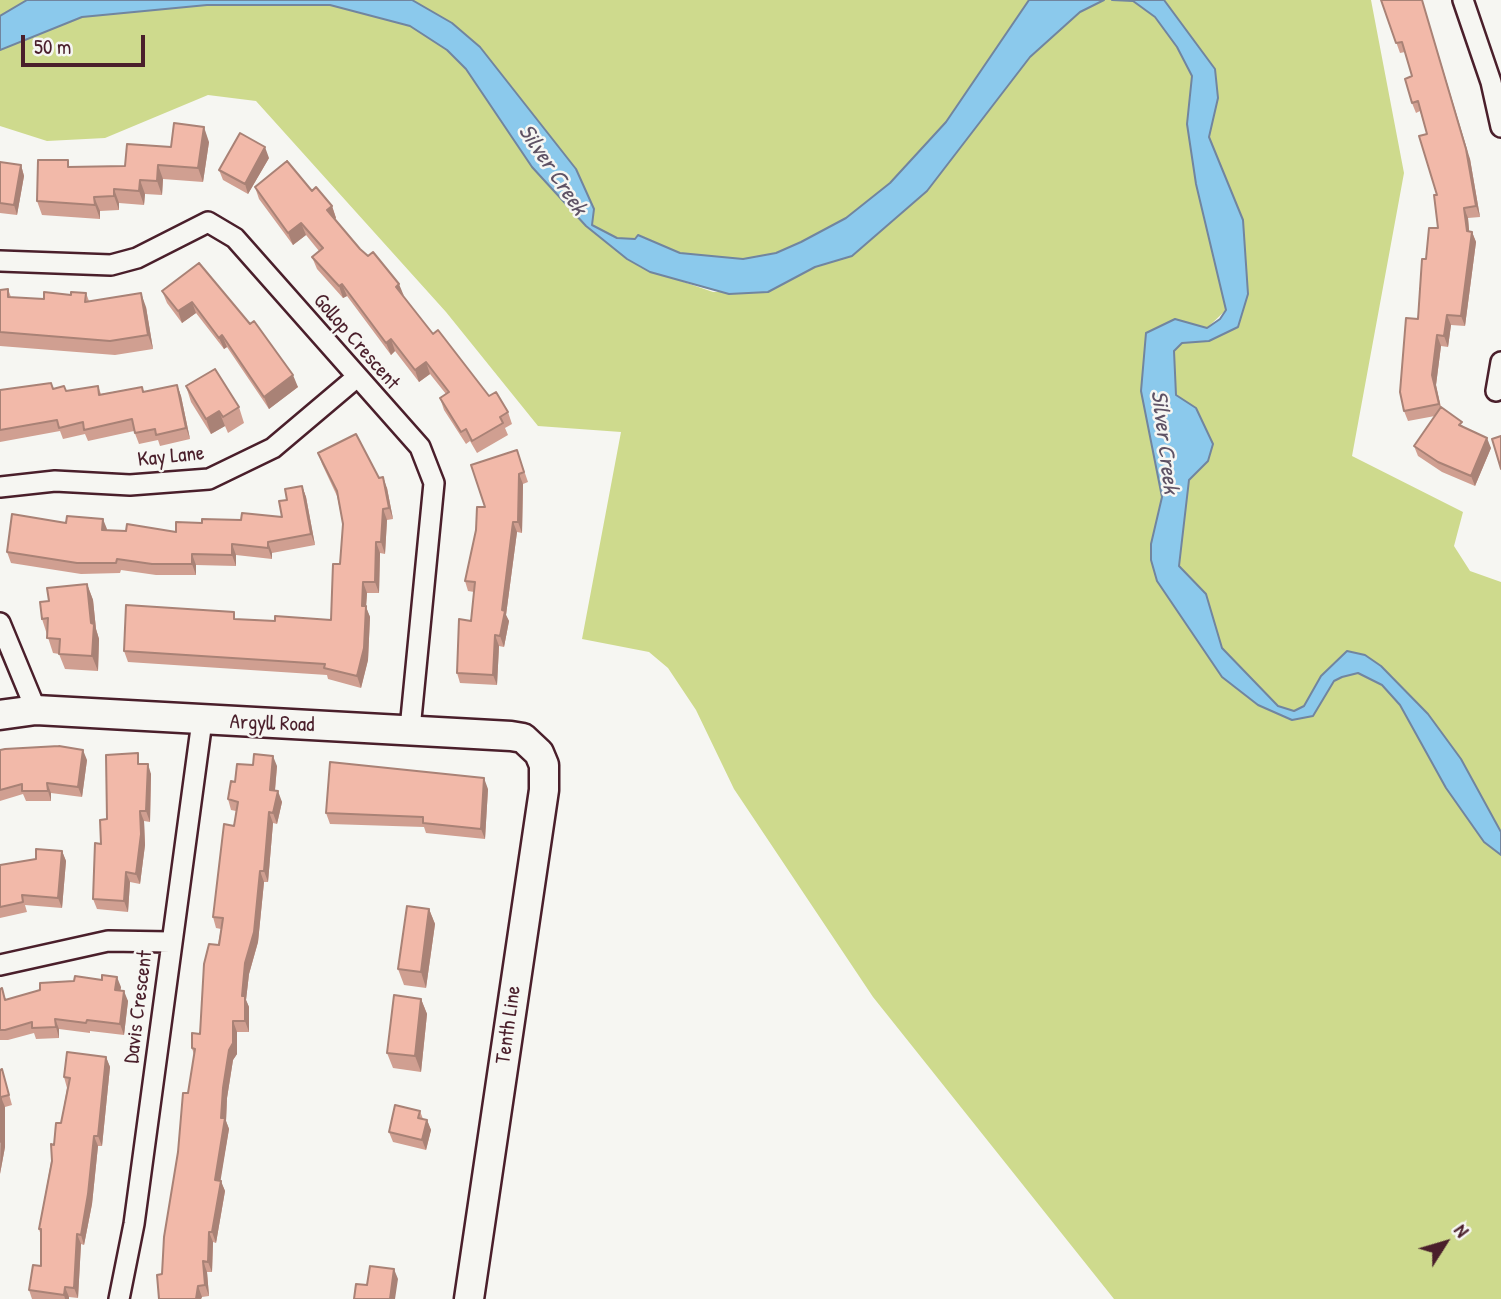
<!DOCTYPE html>
<style>
body{margin:0}
#map{position:relative;width:1501px;height:1299px;overflow:hidden;background:#f6f6f2;font-family:"Patrick Hand",sans-serif}
canvas{display:block}
.north{position:absolute;left:1410px;top:1208px;width:70px;height:70px;-webkit-text-stroke:5px #f6f6f2;paint-order:stroke;rotate:53deg;font-size:19px;font-weight:700;line-height:28px;text-align:center;color:#4a1f2b}
.north::after{content:'';display:block;margin:auto;width:24px;height:32px;background:#4a1f2b;clip-path:polygon(50% 0,100% 100%,50% 72%,0 100%)}
.scale{position:absolute;left:21px;top:35px;width:124px;height:32px;box-sizing:border-box;border:4px solid #4a1f2b;border-top:0;padding-left:9px;font-size:21px;line-height:24px;white-space:nowrap;color:#4a1f2b;-webkit-text-stroke:5px #f6f6f2;paint-order:stroke}
</style>
<div id="map">
<canvas width="1501" height="1299"></canvas>
<div class="north">N</div>
<div class="scale">50 m</div>
</div>
<script>
const c = document.querySelector('canvas').getContext('2d');
c.lineJoin = 'round';
function fillPath(path, color) { c.fillStyle = color; c.fill(path, 'evenodd'); }
const toPath = rows => new Path2D(rows.map(r => 'M' + r).join(''));
function stroke(path, color, width, dash) { c.strokeStyle = color; c.lineWidth = width; c.lineCap = dash ? 'butt' : 'round'; c.setLineDash(dash || []); c.stroke(path); }
function label(font, color, halo, rows, align = 'center') {
  c.font = font + ' "Patrick Hand",sans-serif'; c.lineWidth = 5; c.setLineDash([]); c.textBaseline = 'middle'; c.strokeStyle = halo; c.fillStyle = color; for (const [text, x, y, turn = 0] of rows) {
    c.save(); c.translate(x, y); c.rotate((+turn || 0) * Math.PI / 180); c.textAlign = isNaN(turn) ? turn : align; if (halo) c.strokeText(text, 0, 0); c.fillText(text, 0, 0); c.restore();
  }
}
const green = toPath([
 [0,0,27,0,0,16],
 [412,0,1030,0,946,122,890,183,846,218,801,242,776,253,743,259,680,253,639,235,635,239,617,238,592,225,452,23],
 [1104,0,1132,0,1155,17,1177,47,1192,76,1196,184,1226,310,1207,328,1175,319,1146,333,1141,391,1162,497,1151,544,1151,560,1157,581,1222,677,1258,705,1313,716,1334,681,1342,677,1358,673,1382,685,1400,705,1446,788,1484,842,1501,855,1501,1299,1114,1299,873,997,734,789,696,710,668,668,649,652,582,639,621,432,538,426,446,312,256,101,208,95,105,138,47,141,0,126,0,50,82,17,207,5,330,5,410,26,447,50,466,69,532,167,586,226,640,267,713,292,768,292,815,267,852,256,927,191,1030,57,1080,12],
 [1164,0,1371,0,1404,173,1352,456,1463,512,1454,546,1470,571,1501,582,1501,832,1461,759,1428,714,1381,666,1321,676,1304,706,1294,711,1278,706,1222,648,1206,594,1179,566,1189,479,1208,461,1196,408,1176,395,1174,351,1182,343,1209,341,1238,327,1248,294,1243,220,1209,137,1218,98,1215,69]
]);
const water = toPath([
 [27,0,412,0,452,23,480,47,576,169,594,209,592,225,617,238,635,239,638,235,680,253,743,259,776,253,801,242,846,218,890,183,946,122,1029,0,1104,0,1080,12,1030,57,927,191,852,256,815,267,768,292,729,294,650,272,627,259,586,226,532,167,466,69,447,50,410,26,330,5,207,5,82,17,0,50,0,16,27,0],
 [1112,0,1164,0,1215,69,1218,98,1209,137,1243,220,1248,294,1238,327,1209,341,1182,343,1174,351,1176,395,1196,408,1213,444,1208,461,1189,480,1179,566,1206,594,1222,648,1278,706,1294,711,1304,706,1321,676,1347,651,1365,655,1381,666,1428,714,1461,759,1501,832,1501,855,1484,842,1446,788,1400,705,1382,685,1358,673,1342,677,1334,681,1313,716,1292,720,1258,705,1222,677,1157,581,1151,560,1151,544,1162,497,1141,391,1146,333,1175,319,1207,328,1220,319,1226,310,1196,184,1187,124,1192,76,1177,47,1155,17,1133,1,1112,0]
]);
const street = toPath([
 [1463,0,1491,82,1501,127],
 [0,261,111,265,137,258,208,222,235,238,420,447,434,483,410,729],
 [1496,391,1501,362],
 [0,487,55,481,130,485,209,479,273,448,357,377],
 [0,623,36,710],
 [0,965,108,941,170,942],
 [119,1299,134,1224,202,721]
]);
const secondary = toPath([
 [0,715,36,710,511,736,523,738,539,753,544,765,544,790,469,1299]
]);
const wall = toPath([
 [1381,0,1470,159,1480,217,1468,218,1469,231,1472,232,1476,242,1465,326,1451,325,1448,347,1441,346,1436,385,1441,407,1464,427,1491,448,1475,486,1442,472,1418,456,1414,446,1435,416,1408,421,1404,411,1426,259,1438,228,1437,195,1427,134,1420,111,1416,113,1412,103,1412,76,1405,52,1400,53],
 [209,142,203,182,163,179,162,195,145,194,144,205,119,203,119,210,100,211,100,219,42,215,37,201,171,147],
 [269,158,248,194,223,180,219,170],
 [0,162,21,165,24,176,17,215,0,213],
 [255,187,312,191,332,206,336,218,335,219,360,249,404,297,433,334,489,396,508,412,512,424,505,428,508,435,477,453,470,441,466,444,444,410,440,398,446,394,430,374,419,382,395,351,391,355,347,296,343,298,317,269,312,257,319,251,306,235,293,245,259,199],
 [199,263,298,387,269,409,227,347,224,349,196,313,182,323,167,303,162,291],
 [8,289,11,297,44,299,86,293,89,301,146,307,153,349,115,355,0,346,0,290],
 [177,385,181,396,190,439,160,446,158,440,139,444,134,431,88,441,85,434,63,439,60,431,0,442,0,390,53,389,64,386,66,391,98,386,101,394,142,387,144,392],
 [186,386,239,407,244,423,228,433,225,426,211,434,191,402],
 [517,450,528,482,523,484,522,533,517,532,506,615,509,621,504,647,499,646,497,685,460,683,457,673,471,621,474,592,468,591,465,581,476,530,485,507],
 [318,453,379,478,387,488,393,519,387,520,385,554,380,553,379,593,367,593,366,607,370,617,368,660,361,688,328,679,327,675,128,662,124,651,236,619,275,621,331,620,340,564,343,524,337,496,322,464],
 [302,486,306,497,315,545,272,553,272,559,236,555,236,566,196,565,196,575,156,575,121,570,120,573,81,574,11,563,7,552,107,530,176,532,202,523,282,517,287,500],
 [87,584,93,600,96,629,99,639,98,671,65,669,59,654,53,653,42,619,49,601],
 [0,750,87,760,82,797,51,793,51,801,26,801,23,794,0,801],
 [142,764,151,774,150,822,144,821,145,845,140,884,130,882,128,912,97,909,93,899,107,819],
 [277,766,275,791,282,802,277,824,273,823,268,882,264,882,258,942,249,974,246,1000,249,1007,249,1032,237,1032,237,1054,233,1060,227,1098,226,1121,229,1129,220,1180,225,1191,216,1243,213,1242,212,1272,207,1272,209,1296,202,1297,201,1299,159,1299,162,1274,194,1055,192,1048,200,1034,221,929,216,928,213,917,234,826,236,811,231,810,228,799,235,782],
 [488,789,485,839,426,833,424,827,330,824,326,813],
 [62,851,66,861,62,908,25,905,27,912,0,918,0,865,36,859],
 [429,909,435,924,426,988,404,985,398,969],
 [121,987,120,990,128,1001,124,1035,90,1031,90,1033,59,1029,59,1038,36,1039,34,1033,8,1040,0,1040,0,989,6,1000],
 [421,999,427,1014,421,1072,393,1068,387,1053],
 [106,1057,110,1067,102,1146,98,1146,92,1204,84,1245,81,1244,78,1298,69,1297,69,1299,32,1299,29,1290,41,1266,41,1236,39,1229,54,1145,61,1123,67,1088,64,1077],
 [2,1069,12,1105,5,1107,5,1147,0,1174],
 [420,1111,423,1119,427,1120,431,1130,426,1150,393,1142,389,1132]
]);
const shadedWall = toPath([
 [1422,0,1470,159,1480,217,1476,206],
 [204,127,209,142,203,182,198,168],
 [265,147,269,158,248,194,245,184],
 [21,165,24,176,17,215,14,205],
 [158,165,163,179,162,195,157,181],
 [140,180,145,194,144,205,139,191],
 [114,189,119,203,119,210,114,196],
 [94,197,100,211,100,219,95,205],
 [332,206,336,218,332,222,327,210],
 [1464,208,1468,218,1470,241,1467,231],
 [301,223,306,235,293,245,288,233],
 [1472,232,1476,242,1465,326,1461,316],
 [342,284,347,296,343,298,339,286],
 [399,284,404,296,396,287],
 [141,293,146,307,153,349,148,335],
 [192,302,196,313,182,323,178,311],
 [1447,315,1451,325,1448,347,1444,336],
 [222,335,227,347,224,349,219,338],
 [1437,335,1441,346,1436,385,1442,414,1439,404,1432,375],
 [391,339,395,351,391,355,386,343],
 [426,362,430,374,419,382,415,370],
 [293,375,298,387,269,409,264,397],
 [177,385,181,396,190,439,186,428],
 [219,411,225,426,211,434,206,419],
 [1487,438,1491,448,1475,486,1471,476],
 [519,474,523,484,522,533,518,522],
 [383,477,387,488,393,519,389,508],
 [302,486,306,497,315,545,311,534],
 [383,509,387,520,385,554,381,542],
 [103,519,107,529,106,541,102,530],
 [513,522,517,532,506,615,509,621,504,647,500,636,502,610],
 [268,542,272,553,272,559,268,548],
 [376,542,380,553,379,593,375,582],
 [232,544,236,555,236,566,232,555],
 [192,554,196,565,196,575,192,564],
 [363,582,367,593,366,607,370,617,368,660,361,688,357,676,362,606],
 [87,584,93,600,96,629,99,639,98,671,92,656,91,623],
 [495,635,499,646,497,685,493,675],
 [83,750,87,760,82,797,78,787],
 [273,756,277,766,274,800,270,790],
 [148,764,151,774,150,822,146,811],
 [484,778,488,789,485,839,481,829],
 [47,783,51,793,51,801,48,791],
 [278,791,282,802,277,824,273,813],
 [140,811,144,821,145,845,140,884,136,874],
 [269,812,273,823,268,882,264,871],
 [62,851,66,861,62,908,58,898],
 [260,871,264,882,258,942,249,974,246,1000,249,1007,249,1032,245,1021,242,996,245,963],
 [126,872,130,882,128,912,124,901],
 [429,909,435,924,426,988,421,972],
 [117,977,121,987,119,1000,115,990],
 [124,991,128,1001,124,1035,120,1024],
 [421,999,427,1014,421,1072,415,1056],
 [55,1019,59,1029,59,1038,56,1027],
 [233,1021,237,1032,237,1054,233,1060,227,1098,226,1121,229,1129,219,1190,215,1180,223,1088],
 [106,1057,110,1067,102,1146,98,1136],
 [1,1097,5,1107,5,1147,0,1174],
 [427,1120,431,1130,426,1150,422,1140],
 [94,1136,98,1146,92,1204,84,1245,81,1235],
 [221,1181,225,1191,216,1243,212,1232],
 [209,1232,213,1242,212,1272,208,1262],
 [77,1234,81,1244,78,1298,74,1288],
 [203,1261,207,1272,209,1296,205,1285],
 [394,1269,398,1279,395,1299,390,1299],
 [198,1286,202,1297,201,1299,196,1299],
 [65,1287,69,1297,69,1299,65,1299,64,1295]
]);
const building = toPath([
 [1381,0,1422,0,1466,149,1476,206,1464,208,1467,231,1472,232,1461,316,1447,315,1444,336,1437,335,1432,375,1439,404,1404,411,1400,392,1406,318,1418,319,1422,259,1426,259,1429,228,1438,228,1434,195,1437,195,1419,136,1427,134,1418,101,1412,103,1405,79,1412,76,1402,42,1396,43,1381,0],
 [174,123,204,127,198,168,158,165,157,181,140,180,139,191,114,189,114,196,94,197,95,205,37,201,38,160,68,160,68,167,125,166,127,144,171,147,174,123],
 [240,133,265,147,245,184,219,170,240,133],
 [287,161,312,191,316,187,332,206,327,210,360,249,368,256,373,252,399,284,396,287,433,334,438,330,489,396,496,392,508,412,500,417,503,423,472,441,466,429,461,432,440,398,449,392,426,362,415,370,391,339,386,343,342,284,339,286,312,257,323,248,301,223,288,233,255,187,287,161],
 [0,162,21,165,14,205,0,203,0,162],
 [199,263,250,324,254,321,293,375,264,397,222,335,219,338,192,302,178,311,162,291,199,263],
 [8,289,8,297,44,299,44,292,71,295,71,292,86,293,85,302,141,293,148,335,110,341,0,332,0,290,8,289],
 [215,369,239,407,223,417,219,411,206,419,186,386,215,369],
 [51,383,53,389,64,386,66,391,98,386,99,395,142,387,143,392,177,385,186,428,156,435,155,429,135,433,132,419,84,430,83,422,59,428,57,420,0,430,0,390,51,383],
 [1441,407,1462,422,1459,425,1487,438,1471,476,1438,462,1414,446,1441,407],
 [356,434,379,478,383,477,389,508,383,509,381,542,376,542,375,582,363,582,362,606,366,606,364,648,357,676,324,668,325,664,124,651,126,605,234,612,234,619,275,621,275,616,331,620,333,564,340,564,343,524,337,491,318,453,356,434],
 [1501,436,1501,469,1492,439,1501,436],
 [517,450,524,472,519,474,518,522,513,522,502,610,505,611,500,636,495,635,493,675,457,673,459,619,471,621,475,582,465,581,476,530,477,507,485,507,471,465,517,450],
 [302,486,311,534,268,542,268,548,232,544,232,555,192,554,192,564,152,564,117,559,116,563,77,563,7,552,12,514,66,523,67,516,103,519,102,530,126,531,127,524,176,532,176,522,202,523,202,519,241,520,242,513,282,517,279,501,287,500,285,489,302,486],
 [87,584,91,623,94,624,92,656,59,654,60,639,47,638,48,618,42,619,40,602,49,601,47,588,87,584],
 [59,746,83,750,78,787,47,783,48,791,22,791,22,784,0,790,0,750,5,749,59,746],
 [138,753,138,764,148,764,146,811,140,811,141,834,136,874,126,872,124,901,93,899,95,843,101,844,100,820,107,819,106,755,138,753],
 [254,754,273,756,270,790,278,791,273,813,269,812,264,871,260,871,254,932,245,963,242,996,245,996,245,1021,233,1021,233,1043,229,1050,223,1088,221,1118,225,1118,215,1180,221,1181,212,1232,209,1232,208,1262,203,1261,205,1285,198,1286,196,1299,159,1299,157,1275,162,1274,164,1237,178,1152,183,1093,188,1093,195,1049,192,1048,192,1033,200,1034,204,964,209,944,219,945,223,918,213,917,224,824,234,826,238,802,228,799,231,781,235,782,237,764,253,765,254,754],
 [330,762,484,778,481,829,423,823,423,817,326,813,330,762],
 [36,849,62,851,58,898,22,895,23,902,0,907,0,865,36,859,36,849],
 [407,906,429,909,421,972,398,969,407,906],
 [102,975,117,977,115,990,124,991,120,1024,87,1020,86,1023,55,1019,56,1027,32,1028,32,1022,5,1030,0,1030,0,989,2,988,5,1000,40,990,40,983,74,981,75,976,102,980,102,975],
 [394,995,421,999,415,1056,387,1053,394,995],
 [67,1052,106,1057,98,1136,94,1136,88,1194,81,1235,77,1234,74,1288,65,1287,64,1295,29,1290,33,1265,41,1266,41,1229,39,1229,52,1161,51,1144,54,1145,56,1123,61,1123,70,1078,64,1077,67,1052],
 [2,1069,9,1095,1,1097,0,1142,0,1070,2,1069],
 [395,1105,420,1111,418,1118,427,1120,422,1140,389,1132,395,1105],
 [370,1266,394,1269,390,1299,354,1299,356,1284,367,1285,370,1266]
]);
const streetNames = [
 ["Gollop Crescent",356,342,49],
 ["Kay Lane",171,457,-6],
 ["Argyll Road",272,724,2],
 ["Davis Crescent",139,1007,-83],
 ["Tenth Line",509,1025,-82]
];
const waterNames = [
 ["Silver Creek",552,170,56],
 ["Silver Creek",1164,442,83]
];
fillPath(green, '#ceda8d');
fillPath(water, '#8bc9ec');
stroke(water, '#71859f', 2);
stroke(street, '#4a1f2b', 24);
stroke(secondary, '#4a1f2b', 33);
stroke(street, '#f6f6f2', 19);
stroke(secondary, '#f6f6f2', 28);
fillPath(wall, '#d09f91');
fillPath(shadedWall, '#a98276');
fillPath(building, '#f2b9a9');
stroke(building, '#a98276', 2);
label('21px', '#4a1f2b', '#f6f6f2', streetNames);
label('italic 23px', '#5e5265', '#f6f6f2', waterNames);
</script>
